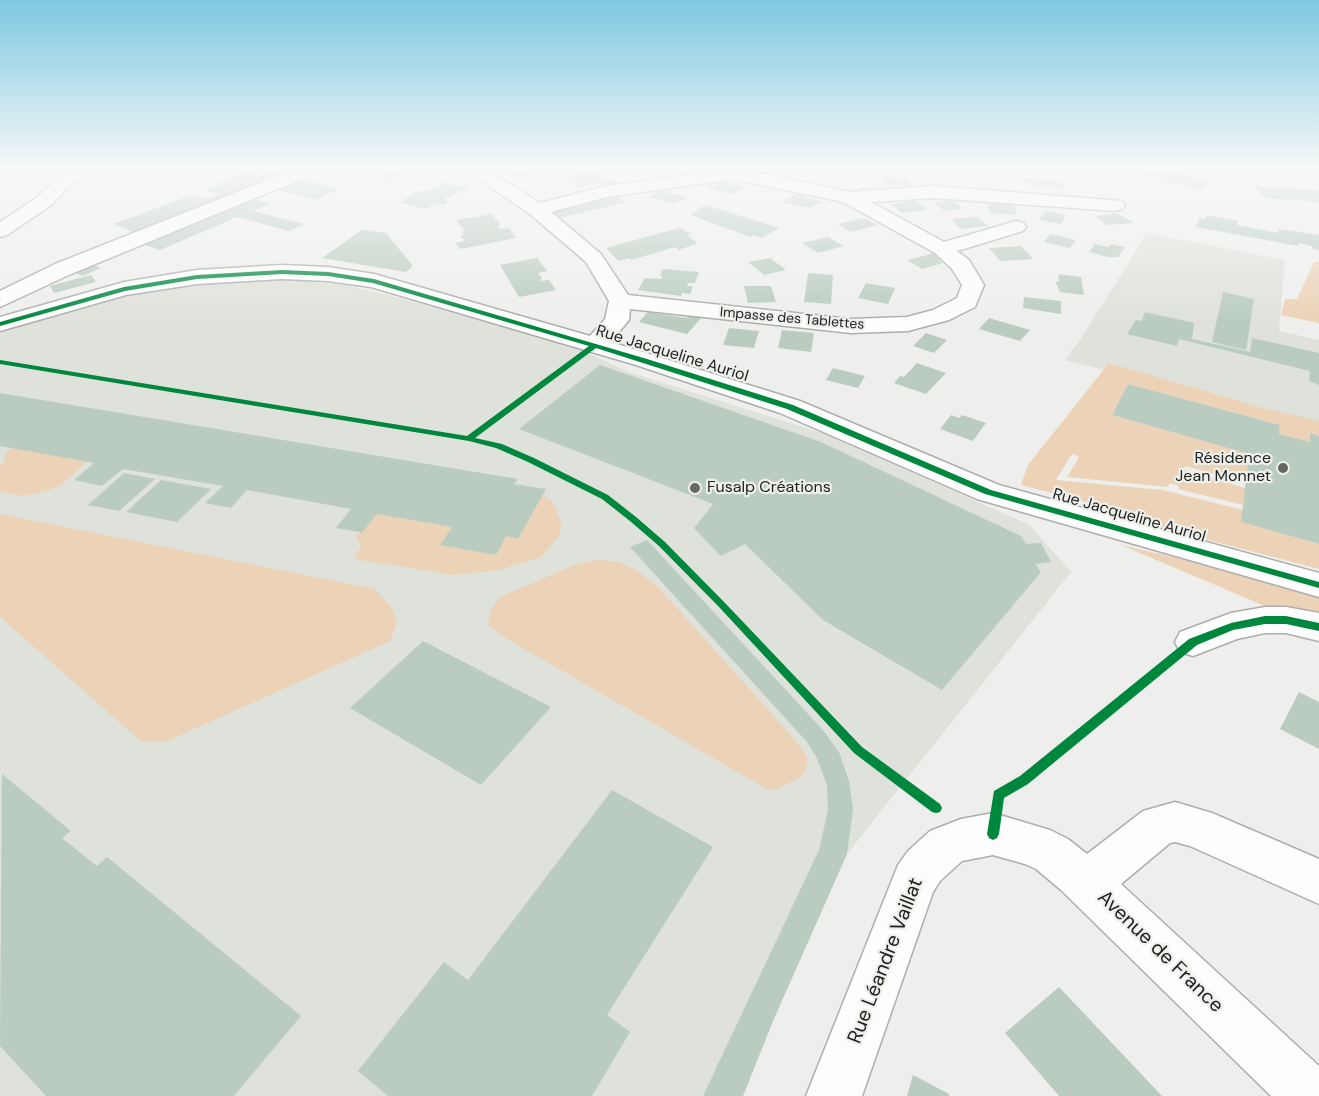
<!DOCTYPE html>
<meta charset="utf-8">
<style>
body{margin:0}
canvas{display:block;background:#eeefed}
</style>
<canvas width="1319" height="1096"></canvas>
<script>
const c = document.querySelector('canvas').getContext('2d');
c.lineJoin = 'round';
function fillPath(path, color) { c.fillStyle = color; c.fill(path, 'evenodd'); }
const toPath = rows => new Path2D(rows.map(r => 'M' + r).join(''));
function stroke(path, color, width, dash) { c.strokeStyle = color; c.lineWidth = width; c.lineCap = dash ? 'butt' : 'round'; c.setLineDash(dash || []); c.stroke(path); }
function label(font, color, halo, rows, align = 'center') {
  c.font = font + ' "DM Sans",sans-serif'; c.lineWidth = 4.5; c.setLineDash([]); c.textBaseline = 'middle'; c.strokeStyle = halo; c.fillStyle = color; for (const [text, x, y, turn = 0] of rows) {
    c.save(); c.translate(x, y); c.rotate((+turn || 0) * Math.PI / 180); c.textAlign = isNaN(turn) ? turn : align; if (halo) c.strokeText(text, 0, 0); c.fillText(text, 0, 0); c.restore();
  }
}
const built = toPath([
 [1147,233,1285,260,1279,331,1319,340,1319,425,1065,360,1082,337],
 [255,279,299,280,345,285,392,296,570,345,629,372,825,434,1030,525,1071,572,847,854,773,1021,743,1096,0,1096,0,332,63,311,115,298,170,288]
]);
const green = toPath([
 [1314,262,1319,262,1319,323,1281,315,1285,299,1297,299],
 [1109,363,1259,407,1319,421,1319,436,1310,433,1310,442,1279,434,1280,425,1128,384,1112,415,1249,454,1246,482,1185,466,1184,470,1245,488,1243,505,1178,489,1179,486,1170,483,1167,487,1067,477,1079,457,1072,454,1056,480,1163,490,1243,510,1241,522,1319,544,1319,569,1136,521,1086,502,1021,485,1028,465],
 [12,448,87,462,61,485,49,490,24,496,0,492,0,466,4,462,5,454],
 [543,495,554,504,561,523,560,535,541,557,499,570,452,575,354,559,361,546,356,537,377,514,452,527,440,545,496,555,506,536,518,539],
 [0,514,375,589,392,608,397,623,390,641,165,742,142,742,0,617],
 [1121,545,1194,562,1319,597,1319,629],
 [599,560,618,562,636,570,658,587,796,741,807,758,807,767,802,776,778,789,767,789,502,636,488,624,491,610,500,597,577,564]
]);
const building = toPath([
 [253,169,269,169,265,170,279,174,133,232,113,224,192,195,206,199,219,194,204,190],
 [395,169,416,169,390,181,380,176],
 [515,169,522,170,546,170,515,179,505,173],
 [822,169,851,169,860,171,852,178,819,171],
 [1152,169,1153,169,1209,180,1202,189,1187,187,1145,176],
 [593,171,609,180,613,179,626,186,613,190,599,183,580,188,564,178],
 [882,177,907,178,911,186,886,185],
 [1022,177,1063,182,1064,189,1023,184],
 [303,179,321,183,340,189,315,200,277,190],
 [720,180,744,188,731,195,705,187],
 [444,182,470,188,447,198,443,200,449,202,444,205,437,203,425,209,400,203,415,192,427,191],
 [876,185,883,185,884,188,877,188,876,195,854,194,861,187,876,188],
 [1254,186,1316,190,1319,193,1319,202,1264,198],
 [662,190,687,198,674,204,648,197],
 [797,194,821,202,809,208,782,202],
 [605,196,609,199,617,197,626,202,559,218,549,210],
 [251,198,269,204,253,211,304,224,289,231,237,217,160,250,138,243],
 [952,200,963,209,944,211,933,202],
 [916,201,927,210,902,213,891,204],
 [988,204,1014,205,1017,215,990,213],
 [705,205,716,208,779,228,762,238,754,235,751,237,690,215],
 [1046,211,1066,215,1061,224,1039,220],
 [1117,213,1134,223,1107,225,1095,216],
 [492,214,500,224,498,228,500,229,509,228,516,238,460,249,455,243,465,241,460,236,464,235,462,231,465,231,456,220],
 [1206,215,1238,221,1237,225,1278,233,1279,229,1319,235,1319,250,1313,249,1312,246,1299,243,1298,246,1196,227,1199,218,1205,219],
 [978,217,988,226,961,229,951,219],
 [864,218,877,225,850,232,838,224],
 [679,228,692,234,686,235,698,243,679,250,675,247,631,260,629,258,618,261,606,248],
 [362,230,386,233,413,266,406,272,322,258],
 [1050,234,1076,240,1070,248,1044,242],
 [828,237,844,246,818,253,802,243],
 [1095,244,1109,247,1111,244,1125,247,1118,257,1108,257,1089,252],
 [1021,246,1033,259,1000,261,989,248],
 [935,253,945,259,939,260,943,263,922,269,907,260],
 [537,258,547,271,538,273,542,278,539,281,549,280,556,290,519,297,500,265],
 [770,258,786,270,764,275,748,262],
 [89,263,101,268,83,276,69,270],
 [663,269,699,272,695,283,688,283,687,286,693,286,690,294,682,293,681,296,638,290,645,278,661,279,663,276,660,276],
 [808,273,833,275,831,304,804,302],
 [1058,274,1081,277,1084,295,1060,292,1055,281,1059,282],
 [91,275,96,282,54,293,50,286],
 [866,283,895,288,888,304,858,298],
 [744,286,771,286,776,302,748,303],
 [1223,292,1254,299,1246,350,1212,342],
 [1024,297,1061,301,1061,314,1023,308],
 [648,312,687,318,689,314,703,316,687,334,639,322],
 [1145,312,1194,323,1192,339,1250,352,1252,338,1319,353,1319,385,1309,381,1310,371,1179,339,1177,346,1127,334,1136,320,1142,321],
 [989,318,1030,330,1020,341,979,329],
 [729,328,759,331,754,348,723,345],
 [782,330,814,333,811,352,778,348],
 [926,333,947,340,934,353,913,346],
 [917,363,946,373,926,394,894,383,900,376,904,377],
 [600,365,821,442,1021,536,1026,544,1041,543,1051,562,1035,564,1041,572,942,690,823,620,745,544,721,556,694,528,713,504,519,429],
 [833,368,865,376,858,388,826,380],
 [1128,384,1280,425,1279,434,1310,442,1310,433,1319,436,1319,544,1241,522,1249,454,1112,415],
 [0,393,518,479,514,484,546,489,518,539,506,536,496,555,440,545,452,527,400,518,377,514,362,533,359,532,336,528,351,509,247,490,231,508,205,503,223,486,123,469,102,486,74,480,94,463,0,446],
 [951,415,959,418,962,415,986,423,973,441,940,429],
 [124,473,155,479,119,511,88,505],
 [161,480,211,489,177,522,126,512],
 [647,540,822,729,839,752,849,781,853,809,847,854,773,1021,743,1096,703,1096,819,850,828,810,827,785,817,758,807,742,630,547],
 [423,641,551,707,481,785,350,708],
 [1299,692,1319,702,1319,749,1280,729],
 [2,774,71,831,62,838,97,866,107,857,301,1016,234,1096,46,1096,0,1046],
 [612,790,713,847,607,1015,630,1032,592,1096,388,1096,358,1071,444,962,468,980],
 [1059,987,1162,1096,1059,1096,1005,1033],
 [913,1075,949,1094,949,1096,907,1096]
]);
const street = toPath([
 [295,169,319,169,316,173,71,274,0,307,0,291,55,264,295,169],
 [464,169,485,169,540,203,606,186,732,169,766,174,849,192,934,186,1122,201,1125,205,1122,209,1115,211,934,198,871,202,944,242,1016,221,1023,223,1026,227,1023,231,957,251,969,260,984,285,975,307,949,320,908,331,851,333,630,309,629,320,611,342,800,401,999,485,1319,573,1319,597,977,499,780,413,636,365,371,287,328,281,282,279,197,284,126,295,0,331,0,317,124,282,197,270,282,265,328,267,374,274,590,336,605,319,609,301,586,262,530,214,464,169],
 [733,179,843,202,935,253,952,269,962,285,957,298,933,310,907,317,851,319,628,295,601,254,551,212,607,197,733,179],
 [1265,607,1286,607,1319,613,1319,641,1286,633,1265,633,1237,639,1193,656,1180,652,1175,642,1180,632,1231,613,1265,607],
 [1175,802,1212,813,1319,859,1319,904,1190,846,1175,842,1170,843,1121,884,1319,1066,1319,1096,1271,1096,1061,890,1036,869,1025,864,993,855,962,861,940,881,933,892,862,1096,806,1096,898,865,908,851,930,831,961,819,993,813,1050,830,1068,839,1087,854,1143,811,1175,802]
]);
const highway = toPath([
 [68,169,87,169,50,206,7,235,0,237,0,222,36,198,68,169]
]);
const cycleway = toPath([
 [282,270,328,272,374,279,647,359,793,405,991,490,1319,582,1319,588,985,494,787,409,596,348,475,438,502,444,534,458,608,495,636,517,665,542,726,604,862,747,940,804,942,808,940,812,936,813,932,812,854,753,720,608,659,546,630,521,602,499,528,462,496,448,469,441,0,364,0,360,467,436,589,346,373,283,328,276,282,274,197,279,125,291,0,326,0,322,124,287,197,275,282,270],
 [1265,616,1286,616,1319,623,1319,631,1286,624,1265,624,1233,630,1197,645,1028,784,1004,798,999,834,997,838,993,840,989,838,987,834,994,791,1020,776,1189,639,1231,623,1265,616]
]);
const markers = [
 [1283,468,6,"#676866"],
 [695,488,6,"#676866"]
];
const farStreetnames = [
 ["Impasse des Tablettes",792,319,5]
];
const streetNames = [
 ["Rue Jacqueline Auriol",672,354,17],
 ["Rue Jacqueline Auriol",1129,516,16]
];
const poiNames = [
 ["Résidence",1271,459],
 ["Jean Monnet",1271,477],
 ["Fusalp Créations",707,488,"left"]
];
const nearStreetnames = [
 ["Avenue de France",1160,952,44],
 ["Rue Léandre Vaillat",886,961,-69]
];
fillPath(built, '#dee2da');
fillPath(green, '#ecd2b6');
fillPath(building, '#baccc0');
stroke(street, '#adaeac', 3);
stroke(highway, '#adaeac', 3);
fillPath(street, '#fcfdfc');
fillPath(highway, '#fcfdfc');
fillPath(cycleway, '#00873e');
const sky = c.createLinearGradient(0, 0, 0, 322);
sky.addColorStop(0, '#7ec8e2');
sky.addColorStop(0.52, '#f7f8f7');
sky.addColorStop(1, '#f7f8f700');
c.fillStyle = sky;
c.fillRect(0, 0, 1319, 322);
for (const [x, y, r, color] of markers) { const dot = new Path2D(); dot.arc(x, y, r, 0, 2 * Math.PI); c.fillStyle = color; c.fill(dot); stroke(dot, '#eef0ec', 2); }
label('14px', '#1f1f1e', '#eef0ec', farStreetnames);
label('16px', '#1f1f1e', '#eef0ec', streetNames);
label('16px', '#1f1f1e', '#eef0ec', poiNames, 'right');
label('20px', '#1f1f1e', '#eef0ec', nearStreetnames);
</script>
